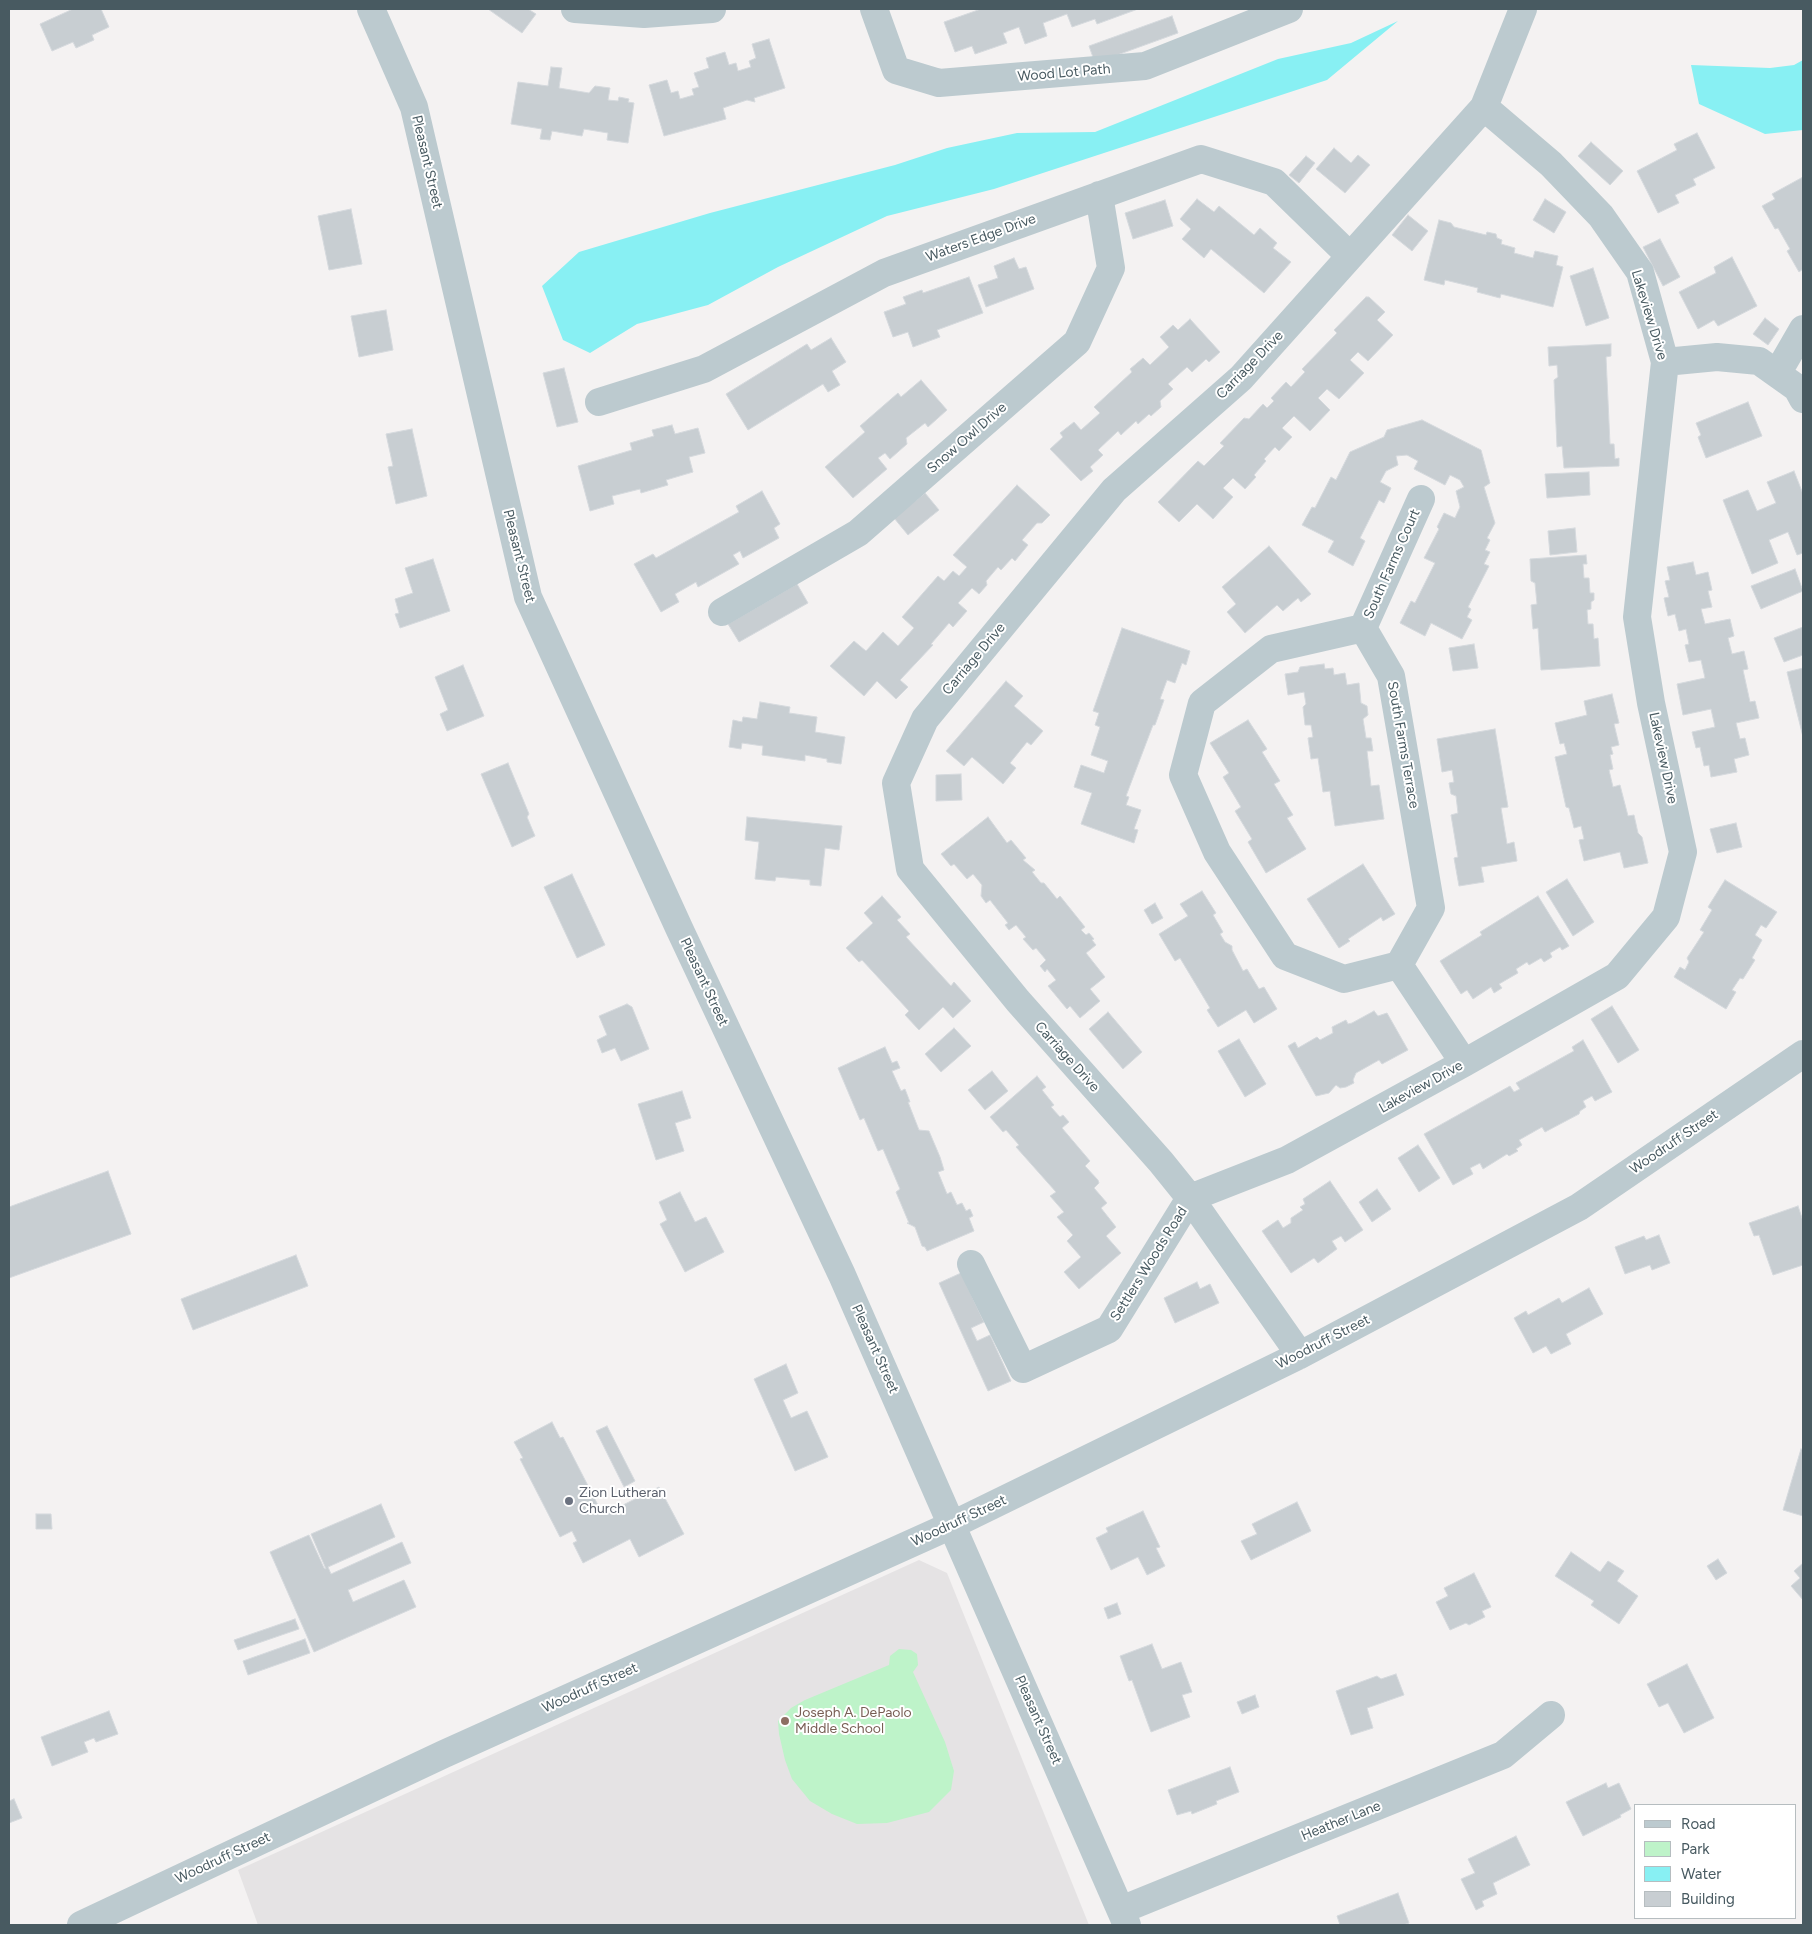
<!DOCTYPE html>
<style>
body{margin:0}
#map{position:relative;width:1812px;height:1934px;overflow:hidden;background:#f4f2f2;font-family:Figtree,sans-serif}
canvas{display:block}
.frame{position:absolute;inset:0;border:10px solid #485a61;pointer-events:none}
.legend{position:absolute;left:1634px;top:1804px;width:162px;height:115px;box-sizing:border-box;background:#fff;border:1px solid #b6bdc0;margin:0;padding:6px 9px;list-style:none;font-size:15px;color:#485a61}
.legend li{display:flex;align-items:center;gap:10px;height:25px}
.legend b{width:25px;border:1px solid #b6bdc0}
</style>
<div id="map">
<canvas width="1812" height="1934"></canvas>
<div class="frame"></div>
<ul class="legend">
<li><b style="height:6px;background:#bccacf"></b>Road</li>
<li><b style="height:14px;background:#bef3c9"></b>Park</li>
<li><b style="height:14px;background:#88f0f3"></b>Water</li>
<li><b style="height:14px;background:#c8ced2"></b>Building</li>
</ul>
</div>
<script>
const c = document.querySelector('canvas').getContext('2d');
c.lineJoin = 'round';
function fillPath(path, color) { c.fillStyle = color; c.fill(path, 'evenodd'); }
const toPath = rows => new Path2D(rows.map(r => 'M' + r).join(''));
function stroke(path, color, width, dash) { c.strokeStyle = color; c.lineWidth = width; c.lineCap = dash ? 'butt' : 'round'; c.setLineDash(dash || []); c.stroke(path); }
function label(font, color, halo, rows, align = 'center') {
  c.font = font + ' Figtree,sans-serif'; c.lineWidth = 4; c.setLineDash([]); c.textBaseline = 'middle'; c.strokeStyle = halo; c.fillStyle = color; for (const [text, x, y, turn = 0] of rows) {
    c.save(); c.translate(x, y); c.rotate((+turn || 0) * Math.PI / 180); c.textAlign = isNaN(turn) ? turn : align; if (halo) c.strokeText(text, 0, 0); c.fillText(text, 0, 0); c.restore();
  }
}
const education = toPath([
 [919,1560,947,1573,1089,1925,258,1925,238,1870]
]);
const green = toPath([
 [899,1649,911,1650,917,1654,918,1665,913,1672,945,1742,954,1771,951,1790,929,1812,887,1823,857,1824,832,1814,810,1801,792,1779,785,1760,779,1734,778,1721,791,1708,805,1700,889,1665,890,1656]
]);
const water = toPath([
 [1398,21,1327,80,994,189,887,216,778,267,708,305,637,324,590,353,563,340,542,286,579,252,710,213,895,165,947,148,1017,133,1095,132,1278,59,1351,43],
 [1803,60,1803,130,1765,134,1699,104,1691,65,1770,68,1794,65]
]);
const building = toPath([
 [73,9,101,9,109,27,92,35,94,40,76,48,73,42,52,51,40,24,73,9],
 [488,9,528,9,536,14,522,33,488,9],
 [981,9,1138,9,1097,24,1095,19,1072,27,1067,14,1043,23,1047,36,1025,44,1019,27,1003,33,1007,43,975,54,972,46,955,52,944,22,981,9],
 [1172,16,1178,33,1095,63,1089,46,1172,16],
 [769,39,785,88,754,98,755,102,747,100,723,108,726,119,664,136,649,85,667,80,671,93,678,91,680,99,694,95,692,89,699,87,694,73,709,68,706,58,725,52,729,65,736,63,738,71,751,67,749,61,756,58,752,44,769,39],
 [551,67,562,68,559,88,589,93,595,86,610,88,608,100,618,101,619,97,629,99,628,102,634,103,628,143,607,140,608,133,584,129,582,136,552,131,550,140,540,139,542,129,511,124,518,82,548,86,551,67],
 [1697,133,1715,168,1693,179,1696,185,1675,195,1679,203,1658,213,1637,171,1677,150,1674,144,1697,133],
 [1591,142,1623,171,1610,185,1578,156,1591,142],
 [1334,148,1351,163,1358,155,1370,165,1345,193,1316,169,1334,148],
 [1306,156,1315,163,1299,183,1289,175,1306,156],
 [1803,177,1803,269,1799,272,1787,251,1790,249,1778,228,1775,229,1762,206,1775,199,1772,194,1803,177],
 [1197,199,1214,212,1219,206,1254,235,1260,228,1277,243,1273,248,1291,262,1264,293,1211,249,1204,258,1182,239,1191,229,1180,219,1197,199],
 [1545,199,1566,212,1554,233,1533,220,1545,199],
 [1165,200,1173,226,1133,239,1125,213,1165,200],
 [351,209,362,264,329,270,318,216,351,209],
 [1408,215,1428,231,1412,251,1392,235,1408,215],
 [1439,220,1451,223,1454,227,1486,235,1487,232,1496,234,1497,238,1502,240,1501,244,1515,248,1514,253,1533,258,1535,251,1558,256,1556,265,1563,267,1553,307,1501,294,1500,298,1477,292,1478,288,1445,280,1444,285,1424,280,1439,220],
 [1660,239,1680,277,1663,286,1643,247,1660,239],
 [1732,257,1757,306,1718,326,1714,320,1698,329,1679,292,1716,273,1714,267,1732,257],
 [1014,258,1019,269,1026,267,1034,289,986,307,978,285,998,278,994,266,1014,258],
 [1593,268,1609,318,1586,326,1570,276,1593,268],
 [969,277,983,313,937,330,940,337,913,347,908,332,893,337,884,312,906,304,903,297,922,290,923,293,969,277],
 [1366,297,1369,297,1385,312,1377,320,1393,335,1368,361,1358,352,1350,360,1364,373,1339,399,1327,389,1318,398,1330,410,1310,431,1294,416,1282,428,1292,437,1279,451,1275,447,1264,459,1266,461,1254,475,1256,477,1245,489,1233,478,1223,488,1233,497,1213,519,1197,504,1179,522,1158,502,1198,461,1204,466,1224,446,1220,443,1244,418,1249,419,1263,404,1267,408,1274,401,1271,398,1286,382,1291,387,1305,372,1302,369,1337,333,1334,330,1366,297],
 [386,310,393,350,359,357,351,316,386,310],
 [1765,318,1779,329,1768,345,1753,334,1765,318],
 [1190,319,1220,352,1209,362,1206,359,1192,372,1187,367,1168,384,1173,389,1160,401,1161,407,1151,416,1149,414,1138,424,1136,421,1121,435,1118,431,1098,450,1103,455,1090,467,1093,471,1081,481,1050,449,1063,437,1060,433,1074,422,1081,430,1100,413,1094,407,1132,372,1130,369,1143,358,1150,365,1169,347,1160,337,1173,325,1178,330,1190,319],
 [831,338,846,362,832,371,840,385,828,392,823,384,748,430,726,394,807,344,811,350,831,338],
 [1611,344,1611,356,1606,357,1610,444,1614,444,1615,459,1619,458,1619,466,1564,468,1562,446,1557,447,1554,380,1558,377,1557,365,1549,366,1548,347,1611,344],
 [564,368,578,422,557,427,543,373,564,368],
 [921,380,947,410,928,427,925,423,906,438,907,444,890,459,885,453,878,458,887,469,853,498,825,467,865,432,860,426,898,393,901,397,921,380],
 [1748,402,1762,436,1706,458,1698,437,1701,435,1696,423,1748,402],
 [1422,420,1481,450,1490,483,1484,487,1495,523,1487,538,1490,540,1485,550,1490,552,1484,564,1489,566,1468,607,1471,609,1467,617,1472,620,1462,639,1431,623,1425,636,1400,623,1411,601,1415,603,1435,563,1424,558,1439,529,1437,527,1444,513,1455,518,1460,507,1456,491,1464,487,1460,480,1450,475,1445,485,1414,469,1418,461,1407,455,1396,456,1398,465,1386,471,1380,482,1391,488,1384,503,1379,500,1360,538,1365,541,1353,566,1328,552,1334,541,1302,525,1312,507,1315,508,1331,477,1336,480,1350,452,1384,437,1387,430,1422,420],
 [672,425,675,434,698,428,705,453,689,457,693,472,666,480,668,485,641,493,640,489,612,496,614,504,590,511,578,466,632,450,630,443,654,436,652,430,672,425],
 [412,429,427,496,396,504,388,467,393,466,386,434,412,429],
 [1794,471,1803,494,1803,553,1797,555,1788,532,1769,540,1778,563,1752,574,1723,500,1748,490,1757,511,1776,503,1767,482,1794,471],
 [1589,472,1590,495,1547,498,1545,474,1589,472],
 [1017,485,1050,515,1042,523,1037,523,1022,540,1028,545,1015,561,1012,558,1001,570,998,567,986,581,987,585,979,594,972,588,958,603,967,611,953,627,949,623,931,644,933,645,900,680,908,687,896,699,877,681,864,696,830,666,854,641,866,651,883,632,898,646,914,628,902,617,938,576,944,581,953,571,959,576,967,567,953,555,1017,485],
 [762,491,780,524,774,528,779,538,743,558,740,551,733,555,739,564,698,587,696,582,675,594,679,602,661,612,634,564,653,554,656,558,739,512,736,506,762,491],
 [925,493,939,510,908,535,894,518,925,493],
 [1575,528,1577,552,1550,555,1548,531,1575,528],
 [1269,546,1311,594,1301,602,1298,598,1283,611,1277,605,1245,633,1227,612,1236,604,1222,587,1269,546],
 [1586,555,1587,564,1583,564,1584,578,1589,578,1590,593,1594,593,1594,600,1591,602,1591,609,1587,610,1588,624,1593,624,1594,639,1598,638,1600,666,1541,670,1538,628,1533,629,1531,605,1537,604,1535,583,1531,581,1530,559,1586,555],
 [433,559,450,611,400,628,395,614,399,613,395,599,413,593,405,568,433,559],
 [1693,562,1696,575,1708,572,1712,590,1708,591,1712,607,1701,609,1705,624,1730,619,1734,636,1728,638,1732,654,1744,651,1748,669,1743,670,1750,702,1755,701,1759,718,1736,723,1740,739,1745,738,1749,755,1734,759,1737,772,1711,777,1709,765,1704,766,1700,747,1696,748,1692,732,1715,727,1711,709,1683,715,1677,684,1705,678,1701,660,1689,662,1685,645,1689,644,1686,629,1679,631,1675,614,1668,616,1664,598,1669,597,1665,581,1670,580,1667,567,1693,562],
 [1795,569,1803,591,1761,609,1751,586,1795,569],
 [797,584,808,603,739,642,728,624,797,584],
 [1803,627,1803,655,1784,662,1774,638,1803,627],
 [1122,628,1190,651,1186,665,1182,663,1175,683,1167,680,1160,699,1164,700,1155,725,1153,725,1126,796,1129,797,1126,805,1141,810,1134,829,1138,830,1134,843,1081,824,1092,793,1074,787,1081,765,1104,773,1108,761,1091,755,1100,727,1095,725,1099,713,1093,711,1122,628],
 [1474,644,1478,668,1453,671,1449,648,1474,644],
 [1324,664,1325,669,1333,668,1334,675,1345,673,1347,685,1359,683,1361,703,1367,706,1368,715,1363,719,1366,738,1371,738,1373,751,1367,751,1371,786,1379,785,1384,819,1335,826,1330,791,1323,792,1318,758,1311,759,1308,738,1313,737,1311,725,1305,725,1303,707,1306,704,1304,692,1288,695,1285,674,1298,672,1300,667,1324,664],
 [463,665,484,716,447,731,440,714,448,710,435,677,463,665],
 [1803,668,1803,737,1787,672,1803,668],
 [1006,681,1023,696,1014,706,1043,731,1031,745,1027,742,1010,763,1016,768,1003,784,972,757,964,766,946,751,1006,681],
 [1612,694,1619,723,1614,724,1619,745,1611,747,1613,754,1610,755,1613,769,1609,770,1613,787,1620,785,1628,816,1634,815,1638,833,1642,837,1648,863,1624,868,1620,852,1584,861,1579,840,1584,839,1581,826,1574,828,1569,808,1566,807,1555,757,1567,754,1564,743,1560,744,1555,723,1587,715,1584,701,1612,694],
 [760,702,790,707,789,713,817,717,815,732,845,737,841,764,827,762,827,759,805,755,805,761,762,755,763,746,742,743,741,749,729,747,733,720,742,722,743,717,757,719,760,702],
 [1248,720,1267,749,1262,752,1280,781,1274,784,1293,815,1287,818,1306,849,1266,873,1248,842,1252,839,1235,811,1241,807,1223,777,1229,773,1210,743,1248,720],
 [1495,729,1508,807,1501,808,1507,844,1514,842,1517,861,1481,867,1484,882,1459,886,1454,858,1458,857,1451,815,1458,813,1456,796,1451,794,1449,783,1454,782,1452,770,1442,772,1437,739,1495,729],
 [508,763,529,814,527,817,535,836,512,847,481,774,508,763],
 [961,774,962,800,936,801,936,775,961,774],
 [747,817,842,826,839,850,825,848,821,886,810,885,810,880,776,877,775,881,755,879,759,842,745,840,747,817],
 [988,817,1007,843,1011,840,1026,858,1023,860,1035,870,1032,872,1041,883,1044,883,1057,899,1060,896,1085,927,1081,930,1086,935,1089,933,1094,939,1092,940,1096,945,1086,953,1105,977,1090,989,1100,1001,1080,1018,1070,1006,1067,1009,1048,986,1056,980,1047,969,1045,972,1040,966,1046,960,1036,948,1033,950,1023,939,1026,937,1016,925,1009,930,1005,925,1008,923,990,900,986,903,981,896,982,885,973,874,967,879,954,864,951,866,941,854,988,817],
 [1736,823,1742,847,1717,853,1710,829,1736,823],
 [1363,864,1395,914,1383,921,1381,917,1348,939,1350,941,1339,948,1307,899,1363,864],
 [572,874,605,945,577,958,544,887,572,874],
 [1567,879,1594,922,1573,936,1546,892,1567,879],
 [1725,880,1777,912,1766,928,1761,925,1755,935,1762,940,1752,958,1755,960,1743,979,1740,978,1732,990,1736,992,1726,1009,1674,977,1680,967,1685,970,1689,962,1687,958,1704,932,1700,930,1712,910,1708,907,1725,880],
 [1202,891,1216,913,1213,915,1223,932,1220,934,1225,942,1232,946,1232,950,1243,971,1247,969,1259,989,1264,987,1277,1009,1254,1023,1246,1010,1218,1027,1207,1010,1210,1008,1180,958,1175,961,1159,934,1188,916,1180,904,1202,891],
 [882,896,901,917,897,920,910,934,906,937,951,986,954,982,971,1001,953,1018,943,1007,919,1030,905,1015,909,1011,862,960,859,962,846,948,873,923,864,913,882,896],
 [1538,896,1569,946,1562,950,1560,947,1550,953,1552,957,1544,962,1541,958,1529,965,1527,962,1516,969,1518,973,1499,984,1502,988,1494,993,1491,987,1473,999,1467,990,1461,994,1440,961,1482,935,1480,932,1538,896],
 [1155,903,1163,918,1152,924,1144,910,1155,903],
 [627,1004,632,1007,649,1049,621,1061,615,1048,602,1053,597,1040,607,1035,599,1016,627,1004],
 [1612,1006,1639,1050,1618,1063,1591,1019,1612,1006],
 [1374,1011,1378,1016,1387,1013,1408,1050,1382,1064,1379,1060,1356,1073,1353,1080,1354,1083,1346,1087,1340,1088,1336,1085,1329,1093,1316,1096,1288,1046,1295,1042,1298,1048,1317,1037,1320,1040,1333,1033,1332,1027,1346,1020,1348,1024,1352,1023,1374,1011],
 [1108,1012,1142,1052,1123,1069,1089,1029,1108,1012],
 [954,1028,971,1046,941,1072,925,1054,954,1028],
 [1239,1039,1266,1084,1245,1097,1218,1051,1239,1039],
 [1583,1040,1612,1092,1595,1101,1592,1096,1583,1101,1586,1107,1580,1111,1579,1114,1545,1132,1542,1127,1519,1140,1522,1145,1516,1149,1518,1151,1509,1156,1507,1154,1483,1169,1480,1163,1470,1168,1473,1174,1453,1185,1424,1134,1510,1086,1514,1092,1520,1089,1516,1083,1574,1051,1572,1047,1583,1040],
 [885,1047,892,1063,897,1061,900,1068,892,1071,901,1091,905,1089,910,1102,908,1102,919,1130,929,1131,940,1157,944,1170,938,1172,947,1194,951,1192,957,1205,962,1203,966,1211,970,1209,973,1216,969,1218,974,1231,927,1251,925,1247,922,1246,915,1227,907,1223,909,1223,896,1192,900,1189,883,1149,878,1151,864,1118,860,1120,838,1068,885,1047],
 [992,1071,1008,1091,985,1110,968,1090,992,1071],
 [1037,1076,1046,1087,1042,1090,1054,1105,1051,1107,1060,1117,1063,1115,1069,1122,1062,1128,1090,1161,1085,1166,1098,1180,1099,1183,1094,1188,1107,1203,1101,1208,1116,1227,1106,1236,1121,1253,1079,1289,1064,1272,1081,1257,1067,1241,1073,1235,1057,1217,1064,1212,1050,1196,1056,1192,1016,1147,1019,1145,1006,1130,1003,1132,990,1117,1037,1076],
 [682,1091,691,1118,675,1123,684,1151,656,1160,638,1104,682,1091],
 [1418,1145,1440,1178,1419,1192,1398,1158,1418,1145],
 [108,1171,131,1234,9,1278,9,1207,108,1171],
 [1330,1181,1363,1230,1345,1242,1341,1236,1332,1241,1337,1249,1318,1263,1314,1258,1291,1273,1262,1231,1278,1220,1283,1228,1291,1223,1291,1218,1303,1210,1300,1207,1305,1204,1303,1199,1330,1181],
 [1377,1189,1391,1209,1372,1222,1359,1202,1377,1189],
 [680,1192,695,1222,706,1217,724,1252,685,1272,660,1224,667,1220,659,1202,680,1192],
 [1798,1206,1803,1221,1803,1265,1773,1275,1759,1235,1754,1236,1749,1223,1798,1206],
 [1659,1235,1670,1263,1652,1270,1650,1265,1625,1274,1615,1247,1644,1236,1646,1240,1659,1235],
 [296,1255,308,1286,193,1330,181,1299,296,1255],
 [961,1273,984,1322,971,1328,977,1341,990,1335,1011,1381,988,1391,939,1283,961,1273],
 [1197,1282,1200,1289,1210,1284,1219,1303,1175,1323,1164,1298,1197,1282],
 [1589,1288,1603,1314,1566,1334,1571,1344,1551,1354,1546,1346,1533,1353,1514,1318,1526,1311,1528,1315,1559,1298,1562,1303,1589,1288],
 [786,1364,798,1393,783,1400,791,1418,807,1411,828,1457,795,1471,754,1379,786,1364],
 [552,1422,560,1438,563,1437,603,1515,659,1487,684,1534,639,1557,630,1539,583,1563,573,1543,577,1541,572,1531,560,1537,520,1459,523,1458,514,1442,552,1422],
 [607,1426,635,1481,624,1487,596,1431,607,1426],
 [1801,1449,1803,1450,1803,1516,1783,1510,1801,1449],
 [1297,1502,1311,1531,1251,1560,1241,1541,1257,1534,1252,1524,1297,1502],
 [381,1504,395,1537,328,1567,331,1574,402,1542,411,1563,348,1590,353,1602,404,1580,416,1607,314,1652,270,1552,309,1535,324,1568,326,1569,311,1534,381,1504],
 [1143,1511,1160,1547,1156,1548,1165,1566,1147,1575,1138,1557,1111,1570,1096,1538,1108,1532,1106,1528,1143,1511],
 [36,1514,51,1514,52,1529,36,1529,36,1514],
 [1571,1552,1600,1572,1608,1561,1624,1571,1617,1581,1638,1596,1619,1624,1591,1605,1594,1601,1555,1576,1571,1552],
 [1718,1559,1727,1573,1716,1580,1707,1566,1718,1559],
 [1803,1563,1803,1600,1791,1586,1800,1578,1794,1571,1803,1563],
 [1474,1573,1491,1607,1482,1611,1485,1617,1469,1625,1466,1623,1450,1630,1436,1602,1448,1596,1444,1588,1474,1573],
 [1117,1603,1121,1614,1108,1619,1104,1608,1117,1603],
 [295,1619,299,1629,238,1650,234,1640,295,1619],
 [305,1639,310,1653,248,1675,243,1661,305,1639],
 [1152,1644,1162,1669,1181,1662,1192,1692,1182,1695,1190,1717,1151,1732,1132,1680,1129,1681,1120,1656,1152,1644],
 [1687,1664,1714,1718,1684,1733,1668,1703,1659,1707,1647,1684,1687,1664],
 [1396,1674,1404,1695,1367,1708,1373,1728,1351,1735,1336,1691,1377,1676,1381,1679,1396,1674],
 [1255,1695,1259,1707,1242,1714,1237,1702,1255,1695],
 [109,1711,118,1734,96,1742,94,1738,84,1742,88,1752,52,1766,41,1737,109,1711],
 [1230,1767,1239,1792,1216,1801,1217,1804,1192,1814,1191,1811,1177,1815,1168,1790,1230,1767],
 [1606,1783,1608,1788,1619,1783,1631,1809,1620,1815,1621,1817,1583,1836,1566,1802,1606,1783],
 [14,1799,22,1818,9,1823,9,1801,14,1799],
 [1516,1836,1530,1865,1493,1883,1497,1894,1482,1901,1484,1906,1476,1910,1461,1879,1475,1873,1468,1859,1516,1836],
 [1398,1893,1409,1923,1403,1925,1340,1925,1337,1916,1398,1893]
]);
const minor = toPath([
 [371,9,414,107,528,597,679,928,842,1275,1127,1925],
 [575,9,644,14,712,9],
 [874,9,896,70,939,83,1145,66,1289,9],
 [1665,362,1717,357,1759,361,1797,388,1803,399],
 [1777,374,1803,329],
 [599,402,704,369,884,273,1201,159,1274,182,1350,256],
 [722,612,858,533,1077,342,1111,268,1099,195],
 [1363,628,1391,676,1431,908,1399,965,1344,979,1285,956,1217,852,1183,775,1202,703,1271,649,1363,628],
 [1363,628,1421,499],
 [1399,965,1464,1063],
 [971,1264,1023,1369,1109,1329,1190,1198,1287,1160,1464,1063,1617,976,1666,917,1683,852,1651,703,1637,617,1665,362,1640,272,1601,216,1551,164,1484,107],
 [1300,1355,1190,1198,1161,1162,1018,1001,910,869,896,783,925,719,1114,490,1241,378,1484,107,1523,9],
 [1121,1910,1503,1755,1551,1715],
 [81,1925,444,1754,952,1525,1300,1355,1579,1207,1803,1054]
]);
const markers = [
 [569,1501,5,"#6b7280"],
 [785,1721,5,"#8d6e63"]
];
const streetNames = [
 ["Wood Lot Path",1064,73,-5],
 ["Pleasant Street",427,162,77],
 ["Waters Edge Drive",981,238,-20],
 ["Lakeview Drive",1649,315,73],
 ["Carriage Drive",1250,365,-46],
 ["Snow Owl Drive",967,438,-41],
 ["Pleasant Street",519,556,76],
 ["South Farms Court",1392,564,-66],
 ["Carriage Drive",974,659,-50],
 ["South Farms Terrace",1403,745,80],
 ["Lakeview Drive",1663,758,78],
 ["Pleasant Street",704,982,65],
 ["Carriage Drive",1067,1057,48],
 ["Lakeview Drive",1421,1087,-29],
 ["Woodruff Street",1674,1142,-34],
 ["Settlers Woods Road",1149,1264,-58],
 ["Woodruff Street",1323,1342,-27],
 ["Pleasant Street",875,1349,66],
 ["Woodruff Street",959,1521,-25],
 ["Woodruff Street",590,1688,-24],
 ["Pleasant Street",1038,1720,66],
 ["Heather Lane",1341,1821,-22],
 ["Woodruff Street",223,1858,-25]
];
const worshipNames = [
 ["Zion Lutheran",579,1493],
 ["Church",579,1509]
];
const educationNames = [
 ["Joseph A. DePaolo",795,1713],
 ["Middle School",795,1729]
];
fillPath(education, '#e5e3e4');
fillPath(green, '#bef3c9');
fillPath(water, '#88f0f3');
fillPath(building, '#c8ced2');
stroke(building, '#d5d9dd', 1);
stroke(minor, '#bccacf', 28);
for (const [x, y, r, color] of markers) { const dot = new Path2D(); dot.arc(x, y, r, 0, 2 * Math.PI); c.fillStyle = color; c.fill(dot); stroke(dot, '#fff', 2); }
label('14px', '#485a61', '#fff', streetNames);
label('14px', '#5b616d', '#fff', worshipNames, 'left');
label('14px', '#785e54', '#fff', educationNames, 'left');
</script>
